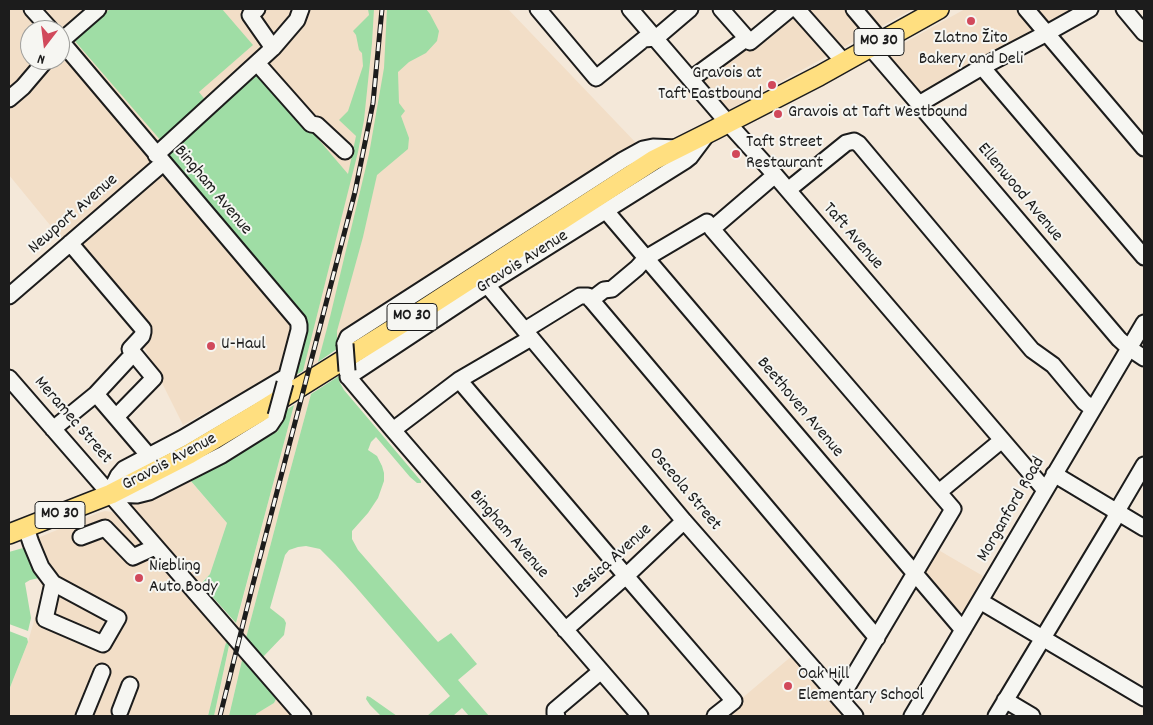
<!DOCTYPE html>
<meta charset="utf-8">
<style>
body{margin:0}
#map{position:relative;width:1153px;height:725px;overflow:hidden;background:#f4e8d9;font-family:Dekko,sans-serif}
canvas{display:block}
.frame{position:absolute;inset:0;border:10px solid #1c1c1c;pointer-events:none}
.north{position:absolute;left:20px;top:20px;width:50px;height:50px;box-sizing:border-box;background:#f6f6f2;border:1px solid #9f9f9c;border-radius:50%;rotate:195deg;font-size:14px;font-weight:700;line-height:20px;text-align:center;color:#1c1c1c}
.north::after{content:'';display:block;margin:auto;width:18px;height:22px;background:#d1495b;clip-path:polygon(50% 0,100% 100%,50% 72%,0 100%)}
</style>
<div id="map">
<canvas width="1153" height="725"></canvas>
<div class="frame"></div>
<div class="north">N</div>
</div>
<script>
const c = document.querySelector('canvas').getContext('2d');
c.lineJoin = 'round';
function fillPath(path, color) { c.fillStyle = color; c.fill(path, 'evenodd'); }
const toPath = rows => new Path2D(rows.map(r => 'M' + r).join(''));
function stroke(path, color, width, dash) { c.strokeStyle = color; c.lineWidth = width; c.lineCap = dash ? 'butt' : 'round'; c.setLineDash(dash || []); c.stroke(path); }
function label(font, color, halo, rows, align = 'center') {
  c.font = font + ' Dekko,sans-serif'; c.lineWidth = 4; c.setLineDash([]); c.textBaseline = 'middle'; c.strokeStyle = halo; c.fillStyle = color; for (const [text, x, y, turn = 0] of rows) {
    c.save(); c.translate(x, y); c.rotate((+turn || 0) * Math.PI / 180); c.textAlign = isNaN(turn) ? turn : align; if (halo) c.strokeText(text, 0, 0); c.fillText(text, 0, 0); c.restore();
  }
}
const built = toPath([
 [9,9,508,9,638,145,322,348,318,362,303,371,306,357,183,425,135,329,9,175],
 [30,30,60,30,60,60,30,60],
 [796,9,913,9,727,111,698,77],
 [965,9,1018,9,1039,33,922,97,886,56,886,54,888,52],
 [1033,9,1084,9,1048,28],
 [311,394,286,486,246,638,235,628,294,405],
 [188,478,227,523,210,574,198,586,132,508,134,504],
 [105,511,112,512,116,514,243,656,229,716,214,716,230,642,226,643,225,646,208,716,9,716,9,690,28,642,43,589,39,578,28,542,98,513],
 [935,548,983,576,964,610,961,612,955,610,921,571],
 [793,655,845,716,721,716],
 [277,697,294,716,256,716,256,714,274,703]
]);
const green = toPath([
 [110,9,222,9,253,45,199,92,206,101,162,142,74,40],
 [368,9,374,9,372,43,364,120,358,152,303,371,294,376,304,319,301,313,167,156,167,153,255,71,261,72,348,174,356,136,339,120,348,111,363,66,362,53,359,50,356,35,353,31,369,15],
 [387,9,426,9,430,14,439,31,437,41,426,53,409,62,398,72,399,103,405,111,401,116,409,138,408,149,377,175,363,237,337,331,337,349,318,362,330,317,369,154,384,68],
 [339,376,339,381,344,390,421,481,421,483,417,483,410,477,376,437,371,442,368,450,377,456,382,466,384,473,384,481,378,498,368,513,352,531,352,539,358,550,438,642,451,633,477,664,458,680,489,716,469,716,462,708,453,716,427,716,450,696,355,586,335,564,320,549,306,546,298,547,289,550,285,555,270,608,284,619,286,623,284,635,263,657,246,638,286,486,311,394],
 [294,405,236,623,201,584,210,574,227,523,190,480,278,431,276,427,284,416,286,410],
 [30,546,39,578,30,580,25,583,31,618,28,631,9,624,9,552],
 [9,631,27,638,28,642,9,690],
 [230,641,214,716,208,716,225,646,226,643],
 [243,656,277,697,274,703,256,714,256,716,229,716],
 [367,696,370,697,397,716,381,716,370,705,366,699]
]);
const minor = toPath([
 [32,9,51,30],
 [257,9,250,15,273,48,297,20,301,9],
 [538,9,596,78,644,39,656,38,690,9],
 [630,9,728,123,775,175,1045,490],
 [721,9,750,42,790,9],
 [797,9,844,62],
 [854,9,881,41],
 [1026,9,1144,148],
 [1124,9,1144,33],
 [60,40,298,321,299,325,299,330,285,383],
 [60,42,98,9],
 [870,47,919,104,1119,339,1129,348,1144,358],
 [257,63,311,124,317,125,345,151],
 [982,67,1144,257],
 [691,79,747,38],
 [9,99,23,87,46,60],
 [919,104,982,67,1047,33,1090,9],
 [156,155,273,48],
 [775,175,712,229,953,509,840,699],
 [788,190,846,143,854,141,859,144,1032,350,1053,365,1084,402,1093,409],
 [606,211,963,630],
 [70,243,143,329,143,332,142,336,130,349,154,378,116,417],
 [487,285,684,521,855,716],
 [9,296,163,163],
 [591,300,604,290,612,289,637,268,646,258,707,222,712,229],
 [525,330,580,296,588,296,877,638],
 [345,344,348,337,623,160,643,149,653,147,677,148],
 [347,371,350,379,393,430,640,716],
 [348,377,487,285,685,161,690,157,708,133],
 [9,378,303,716],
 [459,380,626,576,734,701,715,716],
 [96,394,133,354],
 [53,429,96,394,149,456],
 [393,430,459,380,531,338],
 [1054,474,1144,528],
 [939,492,1002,440],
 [111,494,114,484,118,476,124,469,183,438,286,377],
 [111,494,137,495,149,492,222,455,270,425,276,416],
 [26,528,31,543,41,567,53,583,118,618,103,644,45,619,53,583],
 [81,537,105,528,133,557,155,547],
 [980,601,1144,698],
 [565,630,626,576,684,521],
 [1005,700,1032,716],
 [120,711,130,685],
 [84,716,102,672],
 [557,716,555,714,555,710,601,671],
 [912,716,1144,323],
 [996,716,1114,520,1117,511,1144,465]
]);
const major = toPath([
 [9,534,111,494,189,454,258,413,404,322,654,160,714,130,819,76,939,9]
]);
const rail = toPath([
 [220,716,253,584,355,192,373,103,382,9]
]);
const minorBridge = toPath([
 [345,344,347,371],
 [276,416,285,383]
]);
const markers = [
 [971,21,5,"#d1495b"],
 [772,85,5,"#d1495b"],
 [778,114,5,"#d1495b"],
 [736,154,5,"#d1495b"],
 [211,346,5,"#d1495b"],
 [139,578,5,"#d1495b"],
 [788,686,5,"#d1495b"]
];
const shields = [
 [879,42,50],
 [412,317,50],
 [60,515,50]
];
const shieldNames = [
 ["MO 30",879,42],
 ["MO 30",412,317],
 ["MO 30",60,515]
];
const poiNames = [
 ["Zlatno Žito",971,40,"center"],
 ["Bakery and Deli",971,61,"center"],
 ["Gravois at",762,75,"right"],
 ["Taft Eastbound",762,96,"right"],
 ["Gravois at Taft Westbound",788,114],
 ["Taft Street",746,144],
 ["Restaurant",746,165],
 ["U-Haul",221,346],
 ["Niebling",149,568],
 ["Auto Body",149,589],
 ["Oak Hill",798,676],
 ["Elementary School",798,697]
];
const streetNames = [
 ["Bingham Avenue",212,191,50],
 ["Ellenwood Avenue",1019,193,50],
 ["Newport Avenue",74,215,-41],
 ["Taft Avenue",852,237,49],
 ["Gravois Avenue",523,263,-32],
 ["Beethoven Avenue",799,408,50],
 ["Meramec Street",72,421,49],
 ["Gravois Avenue",170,463,-28],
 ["Osceola Street",684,490,50],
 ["Morganford Road",1012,510,-60],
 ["Bingham Avenue",508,535,49],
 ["Jessica Avenue",612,562,-42]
];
fillPath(built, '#f2dec7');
fillPath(green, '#9fdda5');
stroke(minor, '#1c1c1c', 19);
stroke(major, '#1c1c1c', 22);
stroke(minor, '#f6f6f2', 15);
stroke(major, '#ffdf80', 19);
stroke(rail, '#1c1c1c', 5);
stroke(rail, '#f6f6f2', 3, [9]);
stroke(minorBridge, '#1c1c1c', 19, []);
stroke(minorBridge, '#f6f6f2', 15);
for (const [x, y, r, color] of markers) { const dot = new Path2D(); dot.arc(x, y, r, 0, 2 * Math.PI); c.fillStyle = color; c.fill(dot); stroke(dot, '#f6f6f2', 2); }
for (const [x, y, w] of shields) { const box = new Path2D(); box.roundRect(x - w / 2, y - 13.5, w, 27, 4); c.fillStyle = '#f6f6f2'; c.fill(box); stroke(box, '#1c1c1c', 1); }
label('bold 16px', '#1c1c1c', null, shieldNames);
label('18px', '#1c1c1c', '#f6f6f2', poiNames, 'left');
label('18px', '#1c1c1c', '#f6f6f2', streetNames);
</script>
